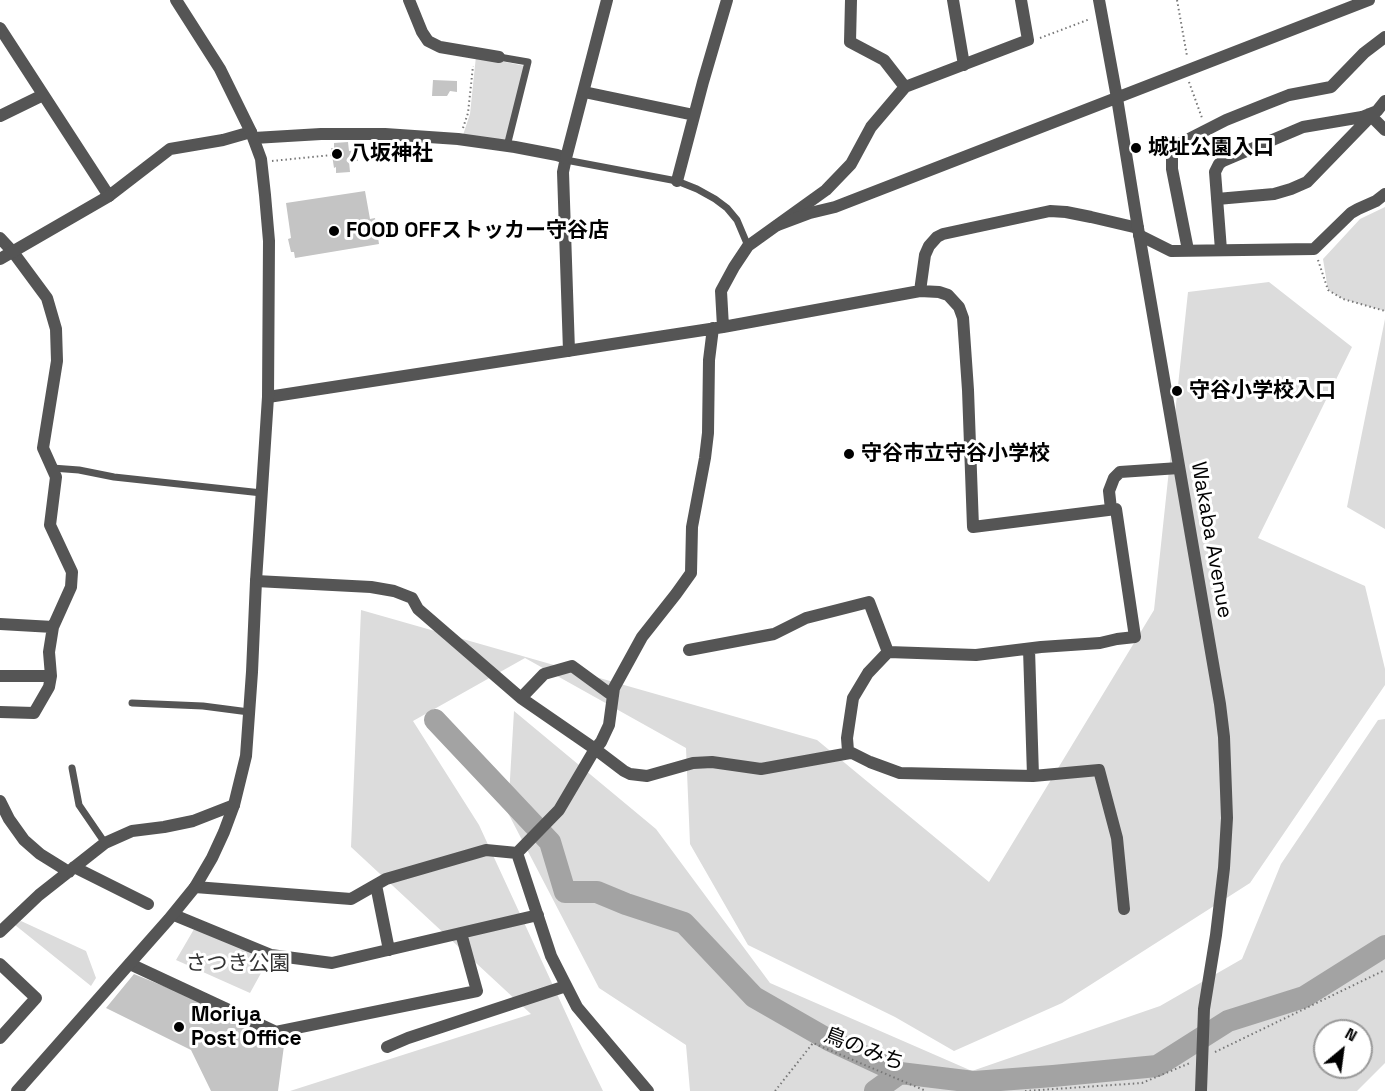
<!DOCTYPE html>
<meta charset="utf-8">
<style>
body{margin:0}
#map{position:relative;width:1385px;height:1091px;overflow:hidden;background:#fff;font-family:"Space Grotesk",sans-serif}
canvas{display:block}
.north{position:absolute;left:1313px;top:1019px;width:60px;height:60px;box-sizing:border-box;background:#fff;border:2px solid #999;border-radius:50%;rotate:29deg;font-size:16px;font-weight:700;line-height:24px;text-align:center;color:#000}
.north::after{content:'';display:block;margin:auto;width:21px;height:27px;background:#000;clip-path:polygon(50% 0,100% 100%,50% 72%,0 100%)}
</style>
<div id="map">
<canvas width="1385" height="1091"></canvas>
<div class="north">N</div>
</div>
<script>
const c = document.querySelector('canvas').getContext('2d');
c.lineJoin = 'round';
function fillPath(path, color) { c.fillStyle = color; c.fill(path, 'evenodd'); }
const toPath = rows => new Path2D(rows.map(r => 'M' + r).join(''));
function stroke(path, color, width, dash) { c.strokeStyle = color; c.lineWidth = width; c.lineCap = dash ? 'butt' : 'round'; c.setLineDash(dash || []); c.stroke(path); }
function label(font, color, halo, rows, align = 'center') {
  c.font = font + ' "Space Grotesk","Noto Sans JP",sans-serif'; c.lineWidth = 6; c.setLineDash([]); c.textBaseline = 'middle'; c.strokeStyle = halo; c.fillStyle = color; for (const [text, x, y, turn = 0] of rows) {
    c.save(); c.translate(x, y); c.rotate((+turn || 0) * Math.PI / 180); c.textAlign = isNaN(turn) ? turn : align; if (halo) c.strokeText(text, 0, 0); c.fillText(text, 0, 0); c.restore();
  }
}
const green = toPath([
 [476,56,525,66,505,141,463,135,470,114],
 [1385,207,1385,311,1343,299,1328,290,1323,259,1360,219],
 [1269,282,1352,347,1258,538,1365,586,1385,669,1385,685,1250,883,1062,1003,954,1051,895,1017,748,945,690,844,686,748,525,658,413,721,479,825,581,1046,603,1091,290,1091,531,1014,351,847,361,610,817,740,989,882,1154,610,1188,292],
 [1385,319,1385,529,1347,507],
 [514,711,656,829,770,983,972,1071,1160,1006,1242,959,1281,864,1378,720,1385,719,1385,1063,1357,1091,690,1091,686,1045,599,988,508,813],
 [1325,1031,1361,1031,1361,1067,1325,1067],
 [21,921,86,951,96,978,91,986,15,925],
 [197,924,271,955,250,993,176,960]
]);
const river = toPath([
 [435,720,550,842,565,892,597,892,626,904,684,923,754,997,829,1040,900,1073],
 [875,1091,900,1073,974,1082,1053,1076,1157,1066,1228,1021,1304,997,1385,946]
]);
const building = toPath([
 [433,80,457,81,457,92,450,91,447,96,432,96],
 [348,142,349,151,357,150,358,161,349,161,350,172,336,173,336,167,334,168,331,148,334,148,334,143],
 [365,191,370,219,375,218,379,244,295,258,294,252,291,252,288,239,291,238,286,203],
 [134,974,276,1032,285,1038,278,1091,211,1091,191,1050,106,1008]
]);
const path = toPath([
 [1177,0,1187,56],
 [1040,38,1090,19],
 [1189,82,1202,118],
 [463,128,468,113,473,66],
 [272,161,332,155],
 [1318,260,1328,290,1343,299,1385,311],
 [1215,1052,1385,970],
 [775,1091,813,1043,926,1091],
 [1025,1091,1142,1083,1190,1063]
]);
const service = toPath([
 [499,57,528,62,507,146],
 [566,158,571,161,677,181,697,189,715,199,727,208,737,220,748,246],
 [52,468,79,470,114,477,262,493],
 [132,703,203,706,249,712],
 [72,768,79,805,105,843]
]);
const minor = toPath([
 [409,0,422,32,428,41,440,47,499,57],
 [851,0,850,42,884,60,905,87],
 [953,0,964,65],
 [0,28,109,196,170,149,223,140,251,132],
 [584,92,694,115],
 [1369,114,1385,130],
 [0,116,43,95],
 [254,138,321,134,385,134,458,139,515,147,557,155,566,158,563,172,569,351],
 [677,181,703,82,727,0],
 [1217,199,1274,194,1291,189,1307,182,1371,116],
 [1139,235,1171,251,1314,249,1351,213,1358,209,1376,201,1385,194],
 [0,238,13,252,47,298,56,329,57,361,43,448,56,477,50,525,72,572,71,587,53,627,0,624],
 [1188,250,1172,169,1172,154,1175,146,1226,120,1266,104,1289,95,1331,87,1364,53,1385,37],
 [1221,250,1215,172,1219,164,1223,161,1303,127,1362,117,1377,111,1385,101],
 [920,291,939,292,948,295,959,307,963,318,968,390,973,527,1116,509,1135,637,1117,639,1100,643,1041,647,976,655,888,652,868,673,853,698,847,738,848,751,870,762,900,773,1033,776,1099,770,1117,838,1124,909],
 [723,327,721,291,734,267,748,246,826,190,851,164,871,127,905,87,1028,40,1021,0],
 [268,397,723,327,920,291,925,255,929,246,937,237,943,234,1050,211,1066,212,1091,217,1138,228],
 [1111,509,1109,491,1114,478,1120,472,1179,468],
 [256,581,371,587,394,591,412,598,418,609,521,698,595,749,624,771,630,774,647,776,693,763,712,762,761,769,850,753],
 [1029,649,1033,776],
 [689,650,774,634,806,618,869,602,888,652],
 [0,676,51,676],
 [521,698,544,674,572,666,613,696],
 [0,712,34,713,49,687,51,676,49,652,53,627],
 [0,801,9,819,24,840,40,854,69,872],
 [74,867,148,904],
 [376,885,389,950],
 [195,887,351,899,386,879,486,850,517,853],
 [174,915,271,955,332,963,538,915],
 [0,932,39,895,105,843,132,831,164,827,193,821,234,805],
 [0,964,36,998,0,1038],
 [130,964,276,1032,477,991,461,933],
 [387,1047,408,1038,566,986],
 [648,1091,577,1007,551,956,517,853,559,810,595,749,601,742,609,725,614,688,642,637,676,594,691,573,692,527,705,458,708,433,709,360,713,328]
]);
const tertiary = toPath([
 [1099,0,1117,98,1138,228,1220,704,1224,737,1227,818,1224,868,1216,935,1204,1009,1201,1091],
 [566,158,607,0],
 [778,225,810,213,835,207,1369,0],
 [0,259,109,196],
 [17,1091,169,919,195,887,212,858,224,832,234,805,246,756,252,672,256,581,268,397,269,241,265,195,261,159,251,132,220,69,176,0]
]);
const markers = [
 [1136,148,6,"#000"],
 [337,154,6,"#000"],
 [334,231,6,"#000"],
 [1177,391,6,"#000"],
 [849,454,6,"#000"],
 [179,1027,6,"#000"]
];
const poiNames = [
 ["城址公園入口",1148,148],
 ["八坂神社",349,154],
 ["FOOD OFFストッカー守谷店",346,231],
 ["守谷小学校入口",1189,391],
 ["守谷市立守谷小学校",861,454],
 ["Moriya",191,1015],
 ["Post Office",191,1039]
];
const streetNames = [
 ["Wakaba Avenue",1211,540,80],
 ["鳥のみち",864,1050,21]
];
const parkNames = [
 ["さつき公園",238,964]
];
fillPath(green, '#dcdcdc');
stroke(river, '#a3a3a3', 22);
fillPath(building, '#c4c4c4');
stroke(path, '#777', 2, [1.5, 3]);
stroke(service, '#555', 7);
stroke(minor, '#555', 12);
stroke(tertiary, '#555', 12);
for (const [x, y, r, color] of markers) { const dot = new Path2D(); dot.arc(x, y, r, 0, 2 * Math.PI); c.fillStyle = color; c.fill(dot); stroke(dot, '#fff', 2); }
label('bold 21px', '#000', '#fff', poiNames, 'left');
label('21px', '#000', '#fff', streetNames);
label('21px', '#333', '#fff', parkNames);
</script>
